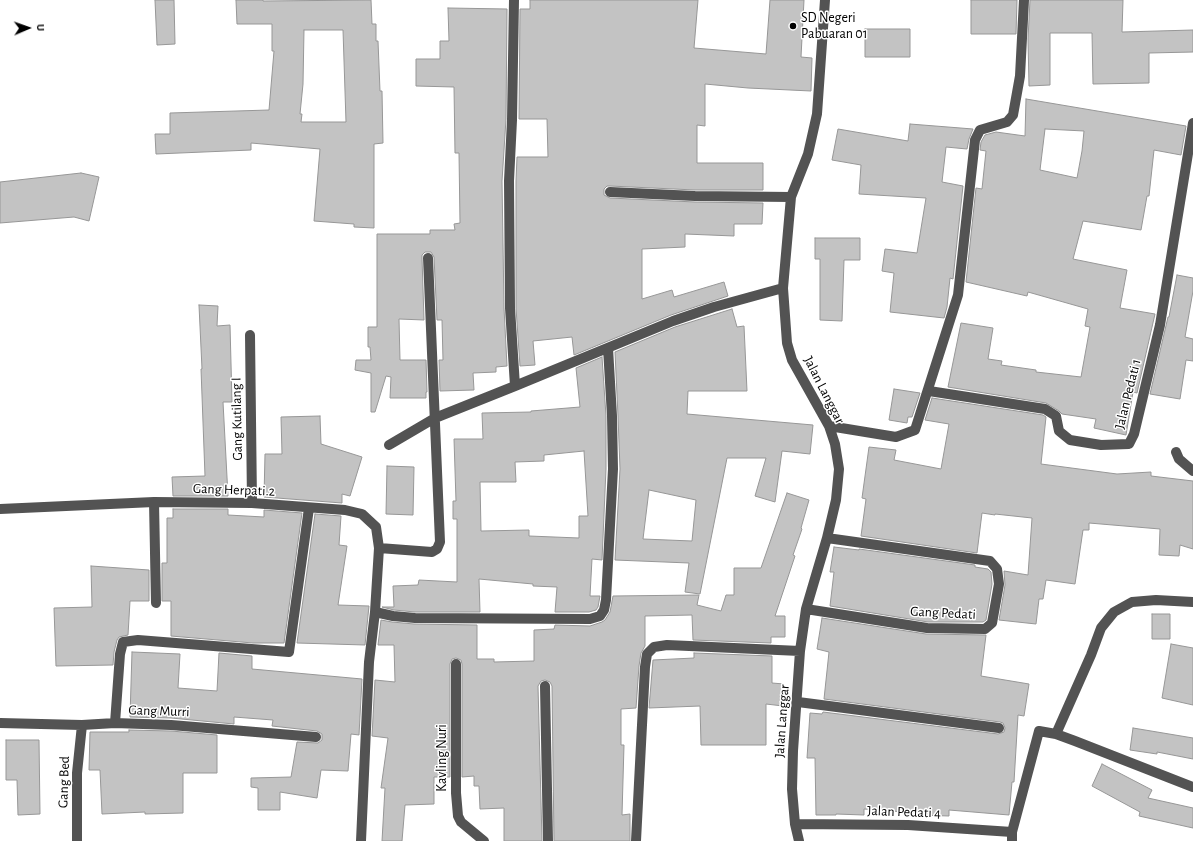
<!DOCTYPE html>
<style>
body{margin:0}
#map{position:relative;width:1193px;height:841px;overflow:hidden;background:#fff;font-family:"Alegreya Sans",sans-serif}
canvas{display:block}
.north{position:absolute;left:8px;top:8px;width:40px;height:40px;-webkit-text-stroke:3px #fff;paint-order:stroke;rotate:88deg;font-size:11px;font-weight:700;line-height:16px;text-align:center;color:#000}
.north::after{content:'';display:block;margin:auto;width:14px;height:18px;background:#000;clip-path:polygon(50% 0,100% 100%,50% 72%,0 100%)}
</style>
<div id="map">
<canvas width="1193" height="841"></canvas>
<div class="north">U</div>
</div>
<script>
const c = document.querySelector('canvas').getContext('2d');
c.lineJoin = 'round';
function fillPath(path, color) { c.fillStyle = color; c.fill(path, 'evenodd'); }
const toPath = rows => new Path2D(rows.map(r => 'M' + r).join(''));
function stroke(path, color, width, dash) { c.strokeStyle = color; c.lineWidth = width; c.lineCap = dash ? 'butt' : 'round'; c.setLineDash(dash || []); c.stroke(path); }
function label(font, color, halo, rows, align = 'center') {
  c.font = font + ' "Alegreya Sans",sans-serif'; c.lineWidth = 3; c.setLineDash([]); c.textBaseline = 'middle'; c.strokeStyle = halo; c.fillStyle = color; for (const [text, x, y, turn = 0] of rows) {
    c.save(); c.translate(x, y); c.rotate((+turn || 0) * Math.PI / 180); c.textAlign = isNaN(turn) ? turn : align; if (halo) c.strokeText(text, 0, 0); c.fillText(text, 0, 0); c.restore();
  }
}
const building = toPath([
 [155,0,174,0,175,44,157,45,155,0],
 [236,0,263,0,263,1,371,0,372,24,376,24,376,41,378,41,380,91,382,91,383,143,374,144,374,228,354,227,354,224,314,221,320,149,251,143,251,150,156,154,155,134,170,134,170,113,269,110,274,51,272,51,272,24,237,24,236,0],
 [304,30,343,30,346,122,301,122,302,114,300,114,303,84,304,30],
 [530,0,698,0,694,48,766,54,770,0,804,0,801,57,812,58,811,91,748,88,705,84,705,126,697,125,697,163,763,163,763,190,695,190,610,186,607,186,604,189,604,195,610,198,695,202,763,203,762,224,734,224,734,236,685,234,685,247,642,249,642,299,672,290,674,297,724,282,728,296,671,315,574,355,572,337,533,341,535,365,520,366,516,308,516,181,517,157,548,157,547,119,519,119,520,9,530,9,530,0],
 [971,0,1017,0,1016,34,971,34,971,0],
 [1030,0,1123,0,1122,32,1193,30,1193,52,1149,53,1149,83,1093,84,1092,33,1050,33,1050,85,1029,86,1028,39,1030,0],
 [448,8,507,9,506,119,502,181,504,308,507,366,496,367,496,372,473,373,474,390,440,391,439,360,443,360,442,320,437,320,434,257,431,252,425,252,422,255,422,258,424,320,399,319,400,360,426,360,427,392,426,392,426,398,390,398,391,377,386,376,375,412,371,412,371,373,355,370,356,360,371,360,370,347,368,347,368,327,377,327,377,234,430,234,430,230,455,230,454,224,460,223,459,153,455,153,454,87,416,86,416,59,440,59,440,41,449,41,448,8],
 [865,29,910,29,910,57,865,57,865,29],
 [1026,99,1186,126,1181,155,1154,150,1149,196,1147,196,1141,230,1083,221,1073,259,1127,270,1120,308,1155,314,1137,393,1133,392,1126,435,1094,428,1096,419,1062,414,1059,411,1046,403,948,387,961,323,993,328,988,359,1002,361,1001,365,1036,370,1036,372,1081,377,1090,327,1085,326,1088,309,1028,292,1027,296,966,282,976,188,982,189,986,151,980,150,981,142,985,135,996,132,1025,136,1026,99],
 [1045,129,1084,131,1082,151,1077,178,1040,170,1045,129],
 [910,124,973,129,969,139,967,149,946,147,942,182,963,186,953,279,950,278,947,307,944,318,890,312,894,273,882,271,885,249,917,253,926,198,859,194,861,165,832,160,838,129,908,141,910,124],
 [81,173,99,177,89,221,74,217,0,223,0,182,81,173],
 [815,238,860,238,860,260,844,260,842,321,820,320,820,259,815,259,815,238],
 [1177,275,1193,278,1193,291,1185,337,1193,339,1193,361,1186,360,1180,399,1150,394,1168,317,1169,317,1177,275],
 [199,305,218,306,217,326,230,325,232,402,223,402,228,496,173,496,172,477,205,476,201,369,202,369,199,305],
 [732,309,737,327,744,326,747,391,688,391,687,414,813,425,810,454,782,451,775,502,755,496,766,458,727,458,700,594,685,592,689,563,615,560,620,469,618,416,615,352,675,327,732,309],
 [649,490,696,500,692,541,643,539,649,490],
 [602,357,606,416,606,469,602,560,592,559,590,596,600,596,598,607,596,610,589,612,555,612,557,587,533,586,533,584,479,579,480,612,415,612,394,610,382,607,394,607,393,586,418,585,419,580,457,582,457,519,453,519,453,501,456,501,454,439,483,439,482,413,531,412,531,411,580,407,576,368,602,357],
 [584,451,588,516,579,516,579,538,529,536,529,530,481,531,480,482,516,482,515,462,544,461,544,455,584,451],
 [894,389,920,393,912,417,908,417,907,423,889,420,894,389],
 [932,398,1043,415,1046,417,1041,464,1117,474,1151,472,1151,476,1193,481,1193,549,1180,545,1179,556,1159,555,1160,529,1089,523,1089,530,1083,530,1075,584,1046,580,1043,599,1039,599,1036,624,999,620,1005,585,1004,571,1028,575,1032,518,995,514,995,515,982,513,977,553,861,536,866,499,862,498,869,447,896,450,894,460,941,469,949,424,925,420,932,398],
 [320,416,321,444,362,457,350,496,342,494,342,503,264,497,265,454,282,454,281,417,320,416],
 [387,466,414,467,413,515,386,514,387,466],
 [787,493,809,500,801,528,802,529,793,555,795,556,775,616,785,616,785,637,771,637,771,643,693,640,692,615,645,616,645,646,641,653,639,666,636,708,621,709,621,745,624,745,622,815,630,814,630,841,554,841,552,686,550,682,545,680,541,681,538,686,542,841,504,841,504,808,480,809,479,786,474,786,474,776,462,777,462,664,461,660,456,658,452,659,450,664,450,777,434,777,434,804,405,805,402,841,382,841,385,788,381,788,388,738,372,736,375,680,395,682,394,645,378,645,381,620,392,622,414,624,477,625,477,659,494,659,494,662,534,661,534,630,554,629,555,625,590,626,602,622,605,620,610,612,613,596,699,595,697,605,721,611,726,595,734,595,734,568,761,568,787,493],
 [173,509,228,509,228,515,264,517,264,510,302,513,284,643,253,643,171,636,171,601,162,601,162,563,167,563,167,518,173,518,173,509],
 [315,514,341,516,339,545,347,546,338,605,369,606,365,645,297,643,315,514],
 [834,547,859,550,859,549,975,565,975,567,988,569,991,572,992,584,986,620,983,622,928,622,830,606,834,572,830,572,834,547],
 [91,566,149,570,149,601,130,601,128,635,119,637,117,640,114,652,113,665,56,666,54,608,92,607,91,566],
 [1152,614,1170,614,1170,639,1152,639,1152,614],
 [822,618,926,634,986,635,981,676,1029,684,1024,716,1018,715,1014,782,1012,782,1009,815,949,810,949,816,918,815,918,813,864,809,864,815,836,814,836,815,816,815,815,758,807,758,810,713,822,714,823,712,998,734,1004,732,1005,728,1003,723,1000,722,824,699,829,652,817,649,822,618],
 [1171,644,1193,648,1193,705,1162,698,1171,644],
 [132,652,180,654,178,688,217,691,219,653,252,656,252,669,362,679,359,735,351,734,348,771,321,770,317,798,280,792,280,810,258,810,258,788,251,787,251,778,291,777,297,742,318,743,322,740,322,734,317,731,272,726,273,720,234,717,234,724,171,718,130,717,132,652],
 [694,653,772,656,772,683,784,684,783,706,766,704,766,745,701,745,700,706,649,708,653,660,694,658,694,653],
 [1133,728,1193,738,1193,759,1157,752,1157,754,1130,750,1133,728],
 [129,730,171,731,217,735,217,773,183,773,183,813,145,814,145,812,102,814,100,770,89,770,90,732,129,732,129,730],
 [6,740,39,740,40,814,18,815,17,780,6,780,6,740],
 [1102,764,1152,790,1148,798,1193,808,1193,828,1139,816,1140,812,1092,786,1102,764]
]);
const minor = toPath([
 [514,0,512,120,509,181,510,308,515,386],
 [610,192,695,196,791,197],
 [250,335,252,503],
 [929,391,1045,409,1056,416,1059,431,1070,440,1101,445,1129,444,1134,434,1160,325,1193,123],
 [829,426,896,437,915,430,958,295,975,140,980,130,1007,122,1013,115,1020,76,1024,0],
 [389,445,435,418,515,386,673,321,714,307,783,288],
 [1176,452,1179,459,1193,471],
 [154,502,156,603],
 [0,509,154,502,252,503,345,510,362,514,376,527,379,548,375,612,369,662,361,841],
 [379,548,432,552,437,549,440,542,428,258],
 [806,609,927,628,985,629,992,623,999,584,997,569,990,561,827,538],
 [375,612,393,616,415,618,590,619,600,616,604,610,606,600,613,469,612,416,608,348],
 [456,664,456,793,458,816,461,822,484,841],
 [545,686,548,841],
 [798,702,999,728],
 [0,723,82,725,115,723,171,725,316,737],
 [115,723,120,654,123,642,138,640,289,652,309,508],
 [1056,734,1091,655,1101,628,1114,612,1132,602,1156,600,1193,602],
 [795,824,908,825,1012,832],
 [77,841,77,773,82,725],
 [636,841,645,667,647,654,654,647,667,645,800,651],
 [799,841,795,824,792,789,793,751,800,651,806,609,827,538,836,500,839,469,835,444,829,426,792,360,787,343,783,288,791,197,808,154,817,114,825,0],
 [1012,841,1012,832,1039,731,1056,734,1075,741,1193,787]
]);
const markers = [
 [793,26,4,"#000"]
];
const poiNames = [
 ["SD Negeri",801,18],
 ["Pabuaran 01",801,34]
];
const streetNames = [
 ["Jalan Langgar",824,390,63],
 ["Jalan Pedati 1",1128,394,-76],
 ["Gang Kutilang I",237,419,-91],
 ["Gang Herpati.2",234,490,2],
 ["Gang Pedati",943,613,3],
 ["Gang Murri",159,711,2],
 ["Jalan Langgar",782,721,-86],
 ["Kavling Nuri",442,758,-90],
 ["Gang Bed",64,782,-88],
 ["Jalan Pedati 4",904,812,2]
];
fillPath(building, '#c3c3c3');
stroke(building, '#979797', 1);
stroke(minor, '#535353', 10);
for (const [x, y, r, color] of markers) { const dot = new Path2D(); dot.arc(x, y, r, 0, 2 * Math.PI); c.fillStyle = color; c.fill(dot); stroke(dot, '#fff', 1.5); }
label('14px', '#000', '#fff', poiNames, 'left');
label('14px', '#000', '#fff', streetNames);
</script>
